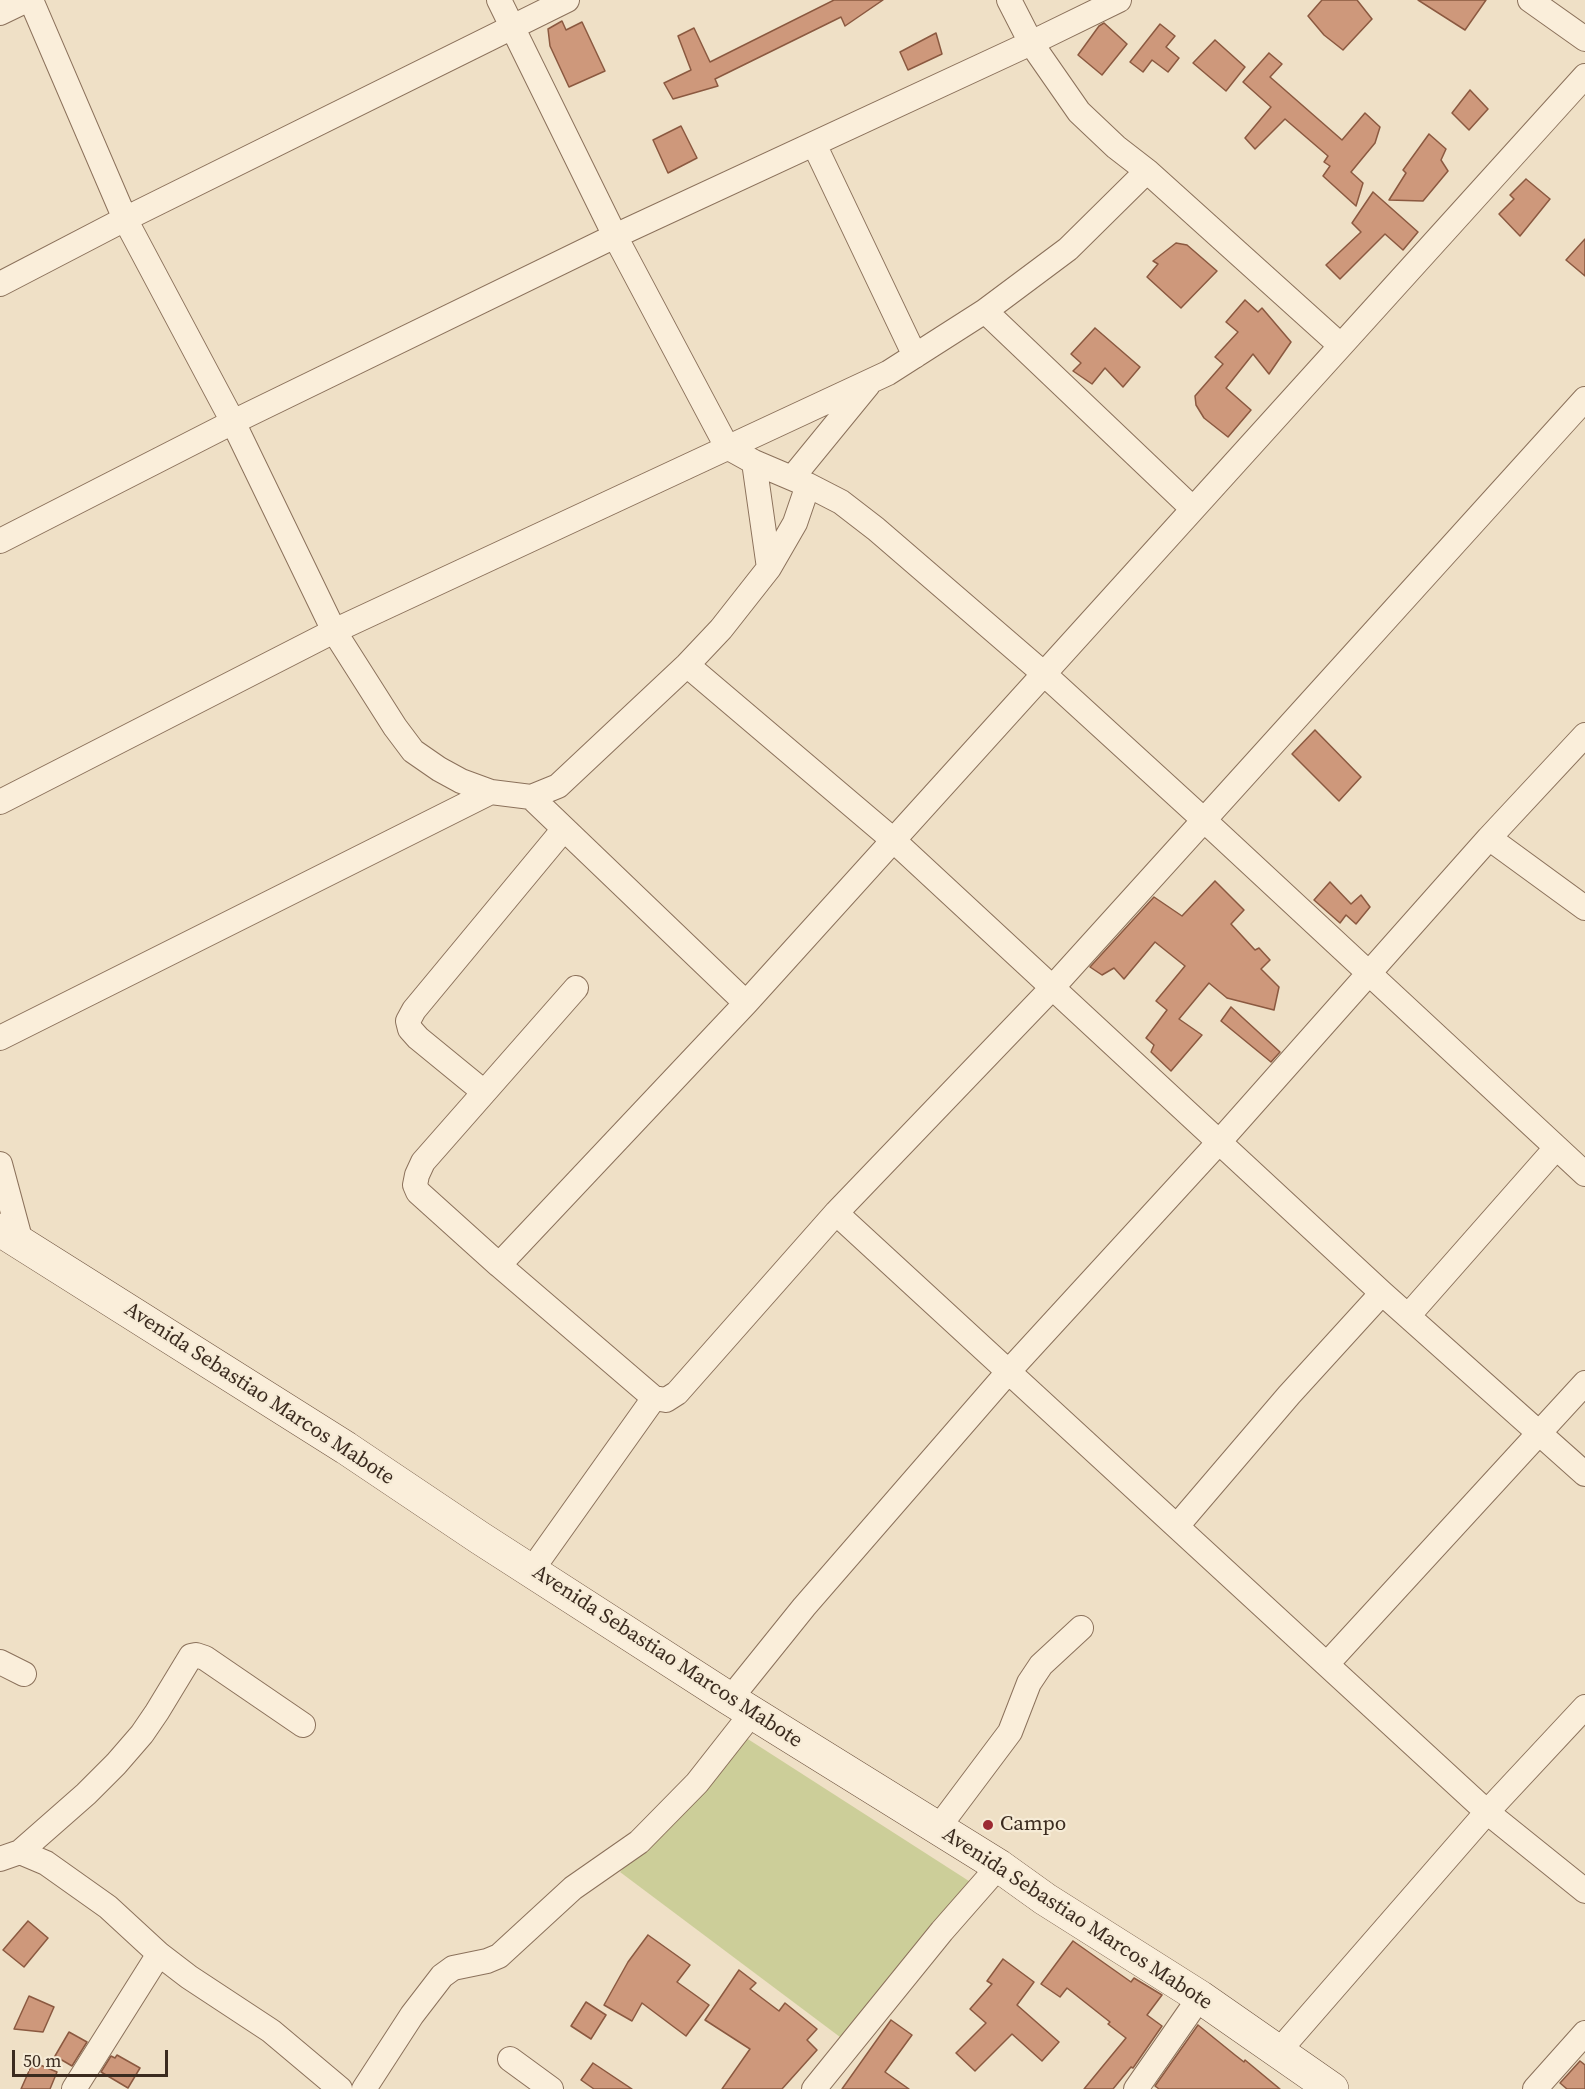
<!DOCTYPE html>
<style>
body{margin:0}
#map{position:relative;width:1585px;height:2089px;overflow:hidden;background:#efe0c6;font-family:"Source Serif 4",serif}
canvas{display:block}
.scale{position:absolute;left:12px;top:2050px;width:156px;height:27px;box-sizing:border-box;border:3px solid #3b2b1f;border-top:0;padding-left:8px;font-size:18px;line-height:21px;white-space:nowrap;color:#3b2b1f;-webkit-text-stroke:4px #f6ebd6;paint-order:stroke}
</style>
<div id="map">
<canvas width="1585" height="2089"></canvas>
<div class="scale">50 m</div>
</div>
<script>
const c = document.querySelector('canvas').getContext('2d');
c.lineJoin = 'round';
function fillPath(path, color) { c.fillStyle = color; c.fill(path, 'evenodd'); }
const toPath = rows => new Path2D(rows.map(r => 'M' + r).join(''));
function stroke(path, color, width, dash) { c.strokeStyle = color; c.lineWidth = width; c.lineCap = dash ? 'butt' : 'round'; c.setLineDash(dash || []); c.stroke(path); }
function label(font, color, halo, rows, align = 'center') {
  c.font = font + ' "Source Serif 4",serif'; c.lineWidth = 4.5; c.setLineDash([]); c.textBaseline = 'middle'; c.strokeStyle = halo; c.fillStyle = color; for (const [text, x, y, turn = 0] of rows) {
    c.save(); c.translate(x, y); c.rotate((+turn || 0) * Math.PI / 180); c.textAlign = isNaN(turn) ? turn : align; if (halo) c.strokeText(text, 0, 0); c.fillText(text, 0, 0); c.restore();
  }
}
const green = toPath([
 [740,1734,972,1883,840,2037,620,1872]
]);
const building = toPath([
 [834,0,883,0,845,26,841,17,715,79,718,86,673,99,664,83,691,70,678,36,694,28,710,62,834,0],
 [1322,0,1357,0,1372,19,1343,50,1324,35,1308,16,1322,0],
 [1418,0,1486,0,1465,30,1418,0],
 [562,21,566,30,582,22,605,71,569,87,550,46,548,29,562,21],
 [1104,23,1127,44,1102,75,1078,55,1099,26,1104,23],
 [1160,24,1175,36,1166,47,1179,58,1168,72,1152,60,1143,72,1130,62,1160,24],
 [936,33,942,54,908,70,900,52,936,33],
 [1215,40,1245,67,1226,91,1193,63,1215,40],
 [1269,53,1282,64,1270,77,1342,140,1365,113,1380,127,1375,143,1351,172,1363,183,1356,206,1323,176,1330,166,1324,162,1328,156,1285,119,1255,149,1245,138,1271,107,1243,82,1269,53],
 [1470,90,1488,109,1469,130,1452,113,1470,90],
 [681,126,697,158,668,173,653,140,681,126],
 [1429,134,1446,149,1441,160,1448,171,1423,201,1389,200,1406,173,1403,170,1429,134],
 [1526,179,1550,199,1520,236,1499,214,1514,199,1510,195,1526,179],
 [1373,192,1418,232,1403,250,1385,234,1340,279,1326,265,1361,232,1352,223,1373,192],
 [1585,239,1585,276,1566,260,1585,239],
 [1176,243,1187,245,1217,271,1181,308,1147,277,1158,264,1153,261,1176,243],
 [1245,300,1258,312,1262,308,1291,342,1269,374,1253,354,1226,388,1251,410,1228,437,1204,418,1196,405,1195,396,1223,364,1215,357,1238,332,1226,322,1245,300],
 [1095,328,1140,367,1123,387,1105,368,1092,384,1073,371,1081,363,1071,354,1095,328],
 [1315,730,1361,777,1339,801,1292,754,1315,730],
 [1215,881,1244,910,1231,924,1255,950,1259,948,1270,960,1261,969,1279,987,1274,1010,1227,998,1209,983,1179,1019,1202,1035,1171,1071,1151,1052,1154,1045,1146,1038,1167,1010,1156,1001,1185,966,1155,942,1124,979,1114,968,1102,975,1090,967,1154,897,1182,916,1215,881],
 [1330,882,1351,904,1361,895,1370,907,1356,924,1346,915,1340,923,1314,900,1330,882],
 [1231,1007,1280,1052,1271,1062,1221,1021,1231,1007],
 [28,1921,48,1938,24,1967,3,1950,28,1921],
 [648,1935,690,1965,677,1982,709,2005,686,2036,642,2003,632,2021,604,2005,628,1962,648,1935],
 [1073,1941,1131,1982,1134,1978,1162,1995,1147,2015,1162,2026,1133,2068,1131,2067,1113,2089,1084,2089,1126,2038,1108,2024,1110,2022,1067,1988,1060,1997,1041,1984,1073,1941],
 [1003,1959,1034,1982,1017,2005,1059,2042,1042,2061,1012,2034,975,2071,956,2053,986,2023,970,2009,992,1984,987,1981,1003,1959],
 [739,1970,756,1983,750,1989,779,2011,785,2003,817,2029,807,2040,817,2050,782,2089,722,2089,750,2049,705,2020,739,1970],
 [29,1996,54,2007,43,2032,14,2029,29,1996],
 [586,2002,606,2015,591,2039,571,2026,586,2002],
 [891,2020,912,2035,885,2072,909,2089,842,2089,891,2020],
 [1198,2025,1235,2055,1244,2062,1245,2060,1280,2089,1159,2089,1155,2086,1198,2025],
 [69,2032,87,2042,72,2066,55,2056,69,2032],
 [117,2055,140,2068,128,2088,101,2072,111,2056,115,2058,117,2055],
 [1580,2061,1585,2065,1585,2089,1567,2089,1560,2083,1580,2061],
 [33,2062,57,2072,50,2089,21,2089,33,2062],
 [593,2063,632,2089,594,2089,581,2080,593,2063]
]);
const street = toPath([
 [31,0,125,219,233,422,334,631,395,727,413,751,439,769,461,781,491,792,531,797,558,786,687,665,721,629,769,568,795,523,808,485],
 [499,0,615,236,727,447,754,462,808,485,841,502,876,529,1043,673,1205,821,1585,1174],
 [1530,0,1585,39],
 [0,13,27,0],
 [1585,76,746,1003,499,1265,654,1398,666,1400,677,1393,836,1213,1052,988,1585,399],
 [814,144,915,356],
 [1147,171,1340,345],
 [0,284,125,219,567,0],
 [985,311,1192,508],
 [754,462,769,568],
 [792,478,868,385],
 [0,541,233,422,615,236,1031,43,1119,0],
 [687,665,892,839,1382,1293,1585,1474],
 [531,797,746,1003],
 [0,802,334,631,888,373,985,311,1068,249,1147,171,1116,147,1079,112,1031,43,1009,0],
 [1489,838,1585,908],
 [0,1038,491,792],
 [484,1092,418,1038,410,1029,408,1021,414,1010,564,829],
 [0,1164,21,1242],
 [836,1213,1487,1812,1585,1891],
 [499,1265,418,1192,415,1185,417,1175,423,1162,576,988],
 [1408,1316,1556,1148],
 [1177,1526,1289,1395,1382,1293],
 [531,1571,654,1398],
 [0,1662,24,1674],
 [1327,1664,1585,1383],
 [730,1699,804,1607,1009,1371,1220,1141,1489,838,1585,735],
 [938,1828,1010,1732,1029,1683,1041,1665,1081,1628],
 [20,1852,86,1794,116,1764,142,1734,157,1712,191,1656,196,1655,205,1658,303,1725],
 [0,1859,20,1852,46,1863,108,1907,159,1954,189,1977,271,2031,340,2089],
 [1278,2052,1487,1812,1585,1707],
 [510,2059,551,2089],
 [74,2089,159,1954],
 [364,2089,412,2015,442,1976,453,1968,487,1961,499,1956,573,1888,639,1842,697,1783,752,1713],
 [814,2089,942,1931,999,1866],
 [1136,2089,1200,1997],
 [1535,2089,1585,2033]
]);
const secondary = toPath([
 [0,1230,346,1448,480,1538,730,1699,999,1866,1045,1899,1200,1997,1332,2089]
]);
const markers = [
 [988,1825,6,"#9c2a32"]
];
const streetNames = [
 ["Avenida Sebastiao Marcos Mabote",259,1394,33],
 ["Avenida Sebastiao Marcos Mabote",667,1657,33],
 ["Avenida Sebastiao Marcos Mabote",1077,1919,33]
];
const poiNames = [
 ["Campo",1000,1825]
];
fillPath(green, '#ccce99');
fillPath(building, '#ce987b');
stroke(building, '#8b5940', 1.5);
stroke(street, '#8b715b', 26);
stroke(secondary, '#6d523e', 34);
stroke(street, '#faeeda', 24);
stroke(secondary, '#faeeda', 33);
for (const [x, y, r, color] of markers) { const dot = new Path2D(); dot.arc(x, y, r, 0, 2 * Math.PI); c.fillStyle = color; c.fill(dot); stroke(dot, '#f6ebd6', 2); }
label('21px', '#3b2b1f', '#f6ebd6', streetNames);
label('21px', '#3b2b1f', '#f6ebd6', poiNames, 'left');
</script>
